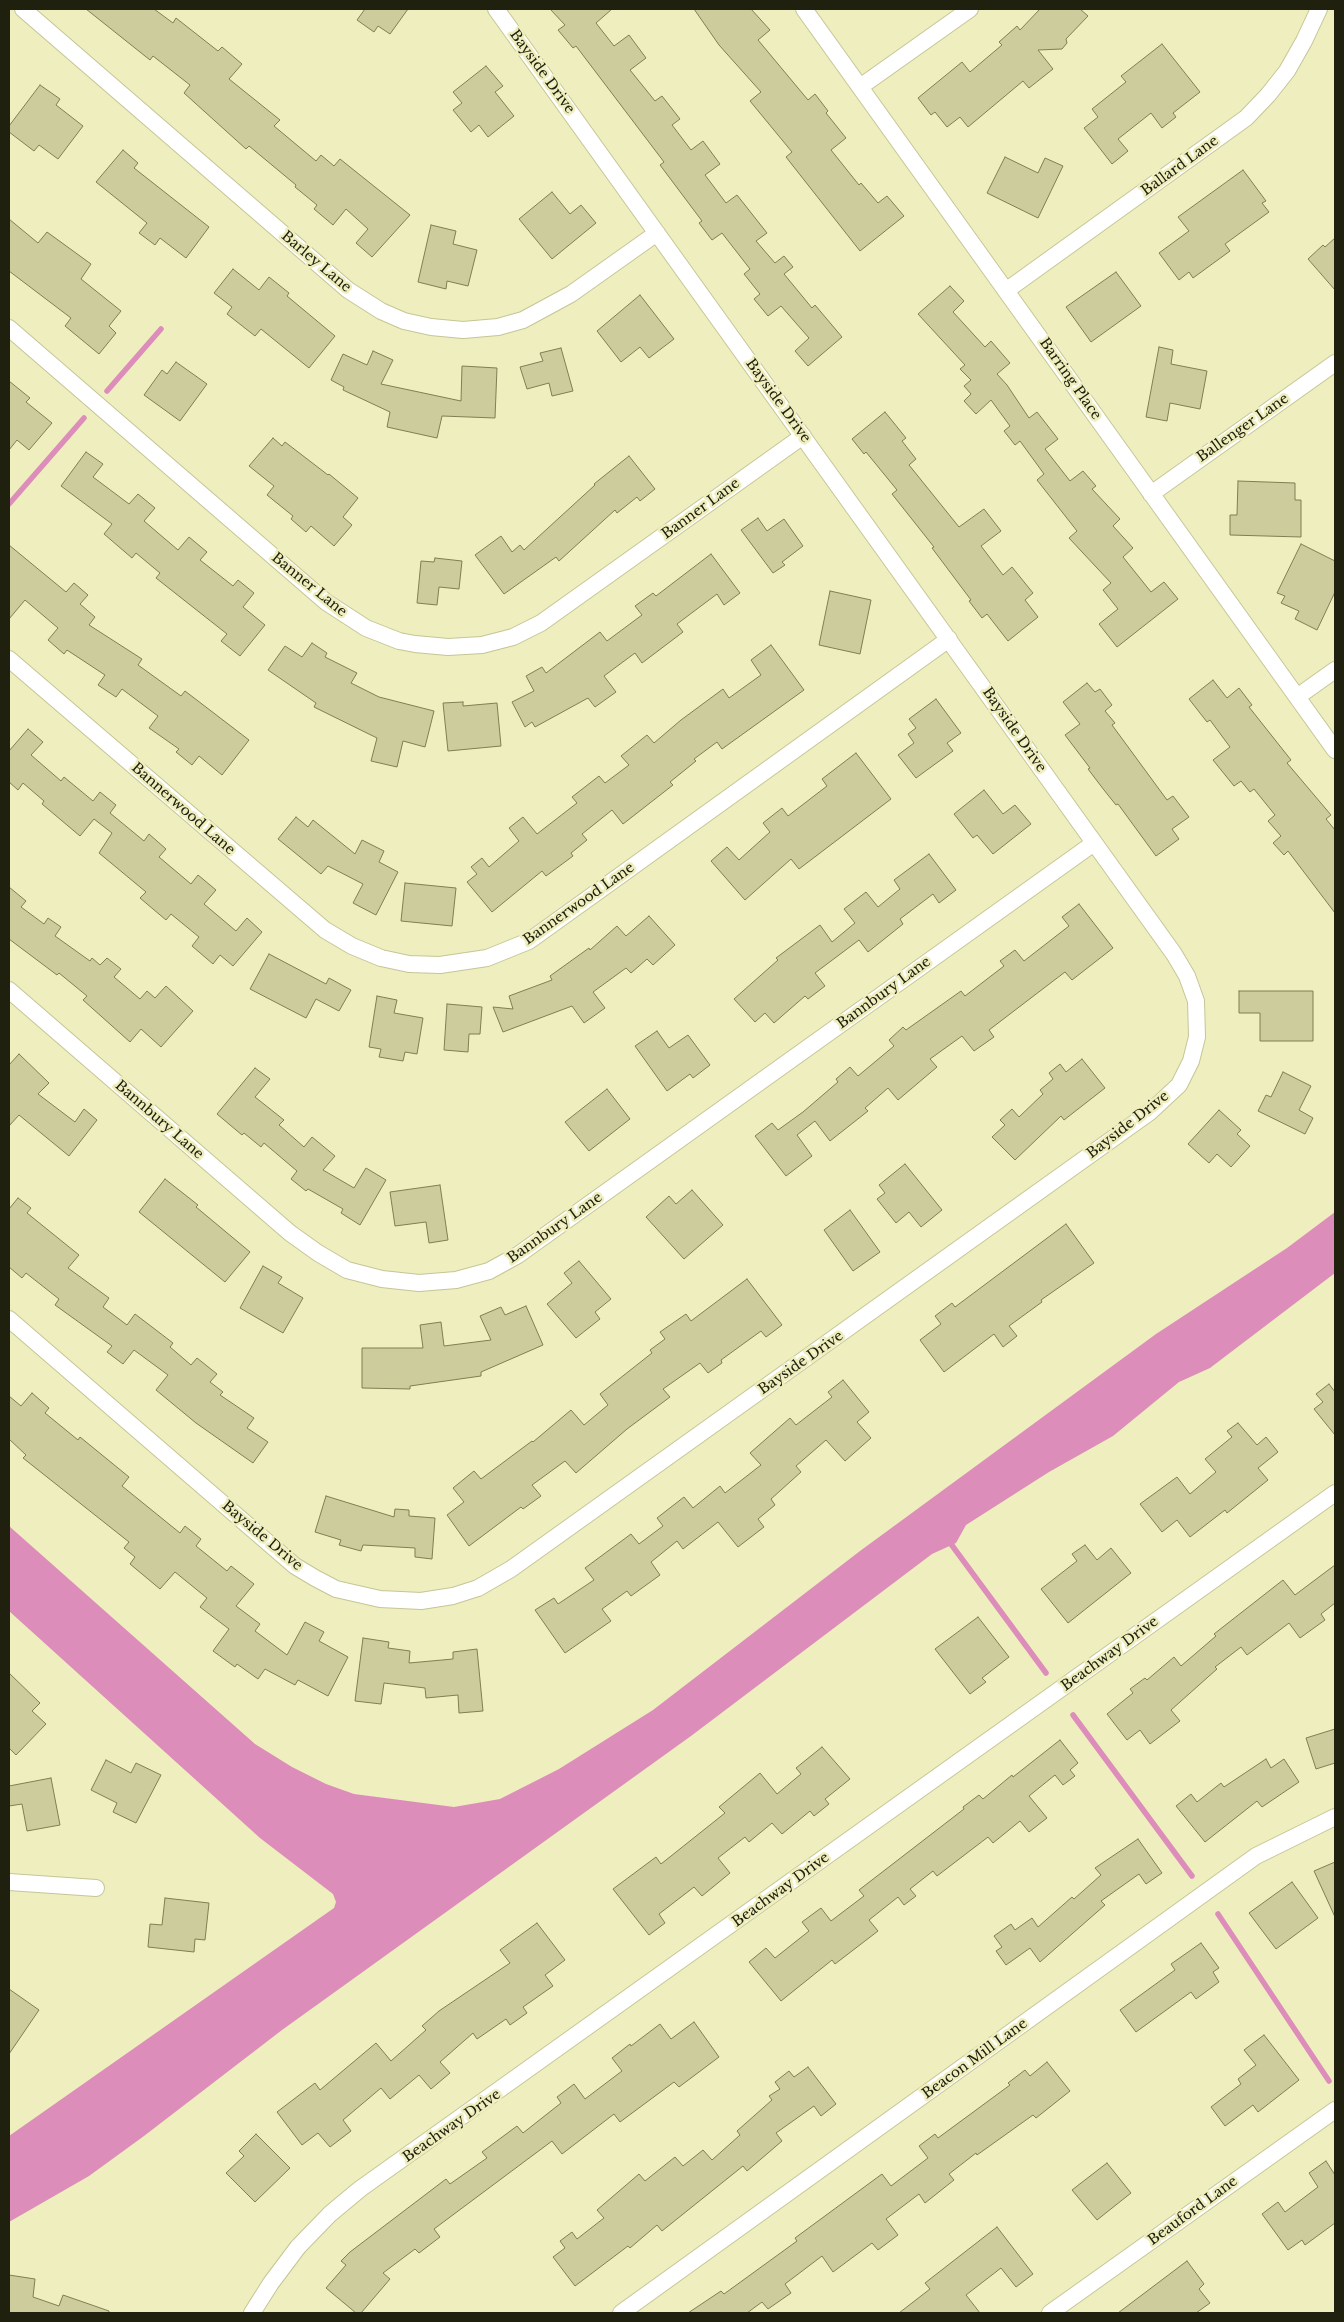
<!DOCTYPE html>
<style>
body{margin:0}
#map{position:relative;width:1344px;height:2322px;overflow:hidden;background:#efeebe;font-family:"Libre Baskerville",serif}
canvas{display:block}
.frame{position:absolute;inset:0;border:10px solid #20200e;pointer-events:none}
</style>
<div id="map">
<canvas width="1344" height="2322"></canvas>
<div class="frame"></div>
</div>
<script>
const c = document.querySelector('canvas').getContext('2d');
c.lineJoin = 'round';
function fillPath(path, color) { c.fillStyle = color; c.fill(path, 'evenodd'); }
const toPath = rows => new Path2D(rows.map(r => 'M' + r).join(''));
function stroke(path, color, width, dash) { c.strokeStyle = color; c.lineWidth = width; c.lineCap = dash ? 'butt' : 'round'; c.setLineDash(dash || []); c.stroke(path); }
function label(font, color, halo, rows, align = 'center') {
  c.font = font + ' "Libre Baskerville",serif'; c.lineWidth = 5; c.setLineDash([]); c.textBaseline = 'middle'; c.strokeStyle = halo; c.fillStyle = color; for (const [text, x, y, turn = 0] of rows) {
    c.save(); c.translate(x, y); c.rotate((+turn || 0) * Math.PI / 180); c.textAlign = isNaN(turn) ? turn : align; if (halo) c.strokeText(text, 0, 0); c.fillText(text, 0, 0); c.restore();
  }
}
const water = toPath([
 [1335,1212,1335,1273,1210,1368,1179,1382,1113,1436,1049,1472,966,1525,956,1543,932,1554,691,1736,282,2030,144,2136,89,2176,9,2222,9,2136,334,1908,336,1902,333,1894,260,1838,9,1611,9,1526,255,1744,292,1767,326,1784,354,1794,454,1807,500,1799,559,1769,653,1710,860,1551,1156,1334,1287,1248]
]);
const stream = toPath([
 [107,391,161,329],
 [9,504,84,418],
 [948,1540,1046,1673],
 [1073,1715,1192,1876],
 [1218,1914,1329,2081]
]);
const building = toPath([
 [86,9,154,9,173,23,176,18,218,51,222,47,242,64,229,79,280,120,274,126,316,161,321,155,334,166,340,159,410,215,372,257,356,243,368,229,346,209,333,225,314,209,317,205,295,187,296,185,249,146,246,149,184,93,190,85,153,56,150,60,86,9],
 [365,9,408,9,390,34,378,26,374,32,357,20,365,9],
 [550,9,612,9,596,23,614,46,629,35,646,58,630,70,655,101,662,96,680,119,672,125,691,150,703,141,720,164,705,175,726,203,737,195,767,233,756,241,775,263,784,256,793,267,784,274,812,308,815,305,842,337,808,366,795,351,809,338,781,306,768,316,754,299,760,294,744,274,750,269,722,233,712,240,699,223,702,221,660,165,664,162,576,46,573,48,558,30,565,25,550,9],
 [694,9,751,9,770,30,758,40,808,100,815,94,828,111,826,113,846,138,831,150,859,185,861,183,878,203,887,196,904,216,860,251,786,157,792,152,750,101,761,92,719,45,694,9],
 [1040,9,1080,9,1088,16,1066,39,1067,43,1062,49,1038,50,1053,69,1029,88,1023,81,968,127,960,117,947,127,935,112,931,115,918,98,962,62,970,72,1002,45,999,42,1017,26,1020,30,1040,9],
 [1162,44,1200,92,1173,113,1176,117,1162,128,1151,113,1118,139,1128,151,1112,164,1084,128,1098,117,1092,109,1126,82,1121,76,1162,44],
 [486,66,503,86,495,92,514,116,488,137,479,125,471,132,453,110,462,103,453,92,486,66],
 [40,85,60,99,56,105,83,126,58,159,39,145,34,151,9,132,9,126,40,85],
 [123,150,138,163,134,168,209,227,186,258,160,238,155,245,139,233,147,223,96,182,123,150],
 [1005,157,1038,173,1045,158,1063,166,1038,218,987,193,1005,157],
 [1243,170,1266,201,1262,203,1269,212,1225,244,1230,251,1193,278,1189,272,1179,280,1159,253,1189,231,1178,217,1243,170],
 [552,192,570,214,581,205,596,223,552,259,519,219,552,192],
 [9,219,38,243,47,232,91,264,81,279,121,311,109,326,116,333,99,354,65,326,71,318,9,271,9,219],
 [431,225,456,231,453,244,477,250,468,286,447,281,446,289,418,282,431,225],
 [1335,238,1335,290,1308,259,1323,245,1325,247,1335,238],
 [233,269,259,290,269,277,289,293,287,296,335,336,309,368,261,329,255,336,227,314,232,307,214,293,233,269],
 [1116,272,1141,306,1091,342,1066,307,1116,272],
 [950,286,964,301,953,312,985,347,991,341,1010,363,997,374,1007,385,1029,418,1037,412,1058,439,1045,449,1070,481,1083,471,1096,486,1092,489,1120,519,1113,526,1133,548,1123,557,1151,592,1164,582,1178,599,1117,647,1099,624,1118,609,1103,590,1111,583,1069,538,1077,531,1037,480,1044,474,1020,441,1015,445,1004,431,1010,426,991,400,976,414,964,401,971,394,964,386,971,380,960,369,965,365,918,314,950,286],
 [640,295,674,339,649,358,640,347,621,362,597,331,640,295],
 [1159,347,1173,350,1171,364,1207,371,1200,409,1170,403,1167,421,1146,417,1159,347],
 [561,348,573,391,552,396,549,383,527,389,520,367,543,361,540,353,561,348],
 [373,351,393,360,381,384,461,401,462,366,497,368,495,418,442,416,437,438,387,427,390,412,343,390,344,387,331,380,343,354,367,365,373,351],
 [176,362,207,384,180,421,144,395,162,370,167,374,176,362],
 [9,381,30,398,26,402,52,423,29,450,17,440,9,450,9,381],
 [885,412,906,438,902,441,916,459,909,465,959,527,984,509,1001,531,981,546,1003,575,1012,567,1033,593,1025,600,1038,617,1008,641,987,614,982,618,969,601,971,600,932,548,934,547,892,494,897,490,866,452,864,454,852,439,885,412],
 [273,438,282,446,285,442,328,475,329,474,358,498,343,517,352,525,334,546,311,526,306,532,291,519,293,516,267,495,274,486,249,466,273,438],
 [86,452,103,464,93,477,129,504,138,494,155,508,144,521,178,550,189,537,207,552,200,560,233,586,238,580,254,593,243,607,265,625,240,656,221,641,227,634,156,578,160,573,136,553,132,558,104,534,112,524,61,486,86,452],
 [629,456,655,489,640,501,637,497,617,513,615,510,559,561,556,557,504,594,475,555,501,536,512,552,520,545,524,550,595,485,594,484,629,456],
 [1238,481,1295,483,1295,500,1301,500,1301,537,1230,535,1230,515,1237,515,1238,481],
 [758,518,767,531,784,519,803,546,782,562,785,565,773,573,741,530,758,518],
 [1301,544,1335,561,1335,592,1317,630,1295,619,1299,611,1281,603,1285,596,1277,593,1301,544],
 [9,545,66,592,74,583,88,595,80,604,95,617,89,625,142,659,138,665,181,696,185,691,249,740,222,775,199,756,192,765,176,752,179,749,149,728,158,716,122,689,116,697,98,685,105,675,67,650,64,654,48,640,58,628,25,600,9,619,9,545],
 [711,554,740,593,724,605,717,594,677,624,683,632,642,663,635,653,604,676,616,692,595,707,588,698,535,727,532,722,525,727,512,702,534,691,526,676,542,667,546,673,600,632,607,641,642,615,635,606,653,593,656,596,711,554],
 [435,558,462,561,459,589,439,587,437,605,417,603,421,561,434,562,435,558],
 [830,591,871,600,860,654,819,645,830,591],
 [312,643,327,653,325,657,357,673,351,683,379,697,434,711,425,747,403,741,397,767,371,761,377,738,314,707,316,703,268,670,285,646,302,657,312,643],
 [771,645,804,690,722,749,717,742,694,759,696,761,670,782,673,785,623,824,612,810,582,834,587,840,571,853,573,856,546,876,542,871,492,912,467,882,477,874,471,867,482,858,489,867,519,841,509,828,523,817,537,834,577,803,572,797,599,776,605,783,629,765,621,756,647,735,654,743,681,720,723,689,729,698,761,675,751,660,771,645],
 [1213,680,1227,698,1239,688,1252,705,1249,707,1291,760,1287,763,1331,815,1326,819,1335,830,1335,913,1288,851,1284,855,1273,843,1281,836,1268,821,1275,815,1254,789,1250,792,1241,781,1234,786,1213,760,1230,747,1210,720,1207,722,1189,699,1213,680],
 [1087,683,1095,692,1100,689,1112,705,1105,711,1115,723,1112,725,1167,800,1173,796,1189,817,1172,829,1179,839,1156,856,1118,804,1116,805,1104,790,1088,769,1090,768,1065,735,1080,724,1063,702,1087,683],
 [936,699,961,733,947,743,953,751,916,778,898,755,914,743,908,734,916,728,909,719,936,699],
 [463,702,463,706,497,703,501,746,448,751,443,703,463,702],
 [28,729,43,742,31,755,61,781,64,777,93,801,100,792,116,805,110,813,144,841,149,834,166,849,159,857,191,884,198,875,216,890,204,904,236,931,247,918,262,932,233,966,220,955,213,964,192,946,199,937,171,914,166,920,140,898,146,892,99,853,112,833,94,819,80,836,42,804,44,801,23,783,18,790,9,782,9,751,28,729],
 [856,753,891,799,799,869,791,859,745,900,711,861,727,847,739,860,770,832,763,823,782,808,788,816,827,786,822,779,856,753],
 [984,790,1003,814,1015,805,1031,824,993,854,977,835,973,838,954,814,984,790],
 [296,817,308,827,313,820,355,854,362,840,384,851,379,862,398,872,376,915,353,903,363,884,328,866,321,874,278,839,296,817],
 [929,854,956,890,939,903,933,894,900,919,903,924,868,952,859,940,815,973,825,986,808,999,805,996,774,1023,765,1013,755,1022,734,999,778,960,776,958,820,925,832,942,855,923,844,909,866,892,878,907,900,889,894,880,929,854],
 [405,883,456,888,452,926,401,921,405,883],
 [9,887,26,901,21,907,44,924,48,918,61,927,55,936,90,961,92,958,100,965,107,958,121,969,114,977,140,999,147,991,155,998,166,986,193,1011,161,1047,141,1029,130,1042,83,1000,87,996,59,973,57,975,9,939,9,887],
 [1079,904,1113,948,1072,980,1065,972,989,1030,994,1037,974,1051,962,1036,930,1059,937,1067,898,1100,888,1088,865,1108,868,1111,830,1141,815,1121,797,1135,812,1156,786,1176,755,1136,772,1123,778,1130,803,1112,838,1082,836,1079,850,1067,858,1076,894,1046,889,1040,903,1027,906,1030,961,991,965,996,1004,966,1000,961,1015,950,1024,961,1069,926,1062,917,1079,904],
 [649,916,675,945,653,965,647,959,631,973,626,968,593,992,605,1008,584,1023,572,1006,503,1032,493,1007,513,1009,509,996,552,980,550,976,589,948,590,950,617,926,626,936,649,916],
 [269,954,326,984,329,978,351,990,339,1011,316,999,306,1018,250,989,269,954],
 [1239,991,1313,991,1313,1041,1260,1041,1260,1013,1239,1013,1239,991],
 [377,996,397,1000,394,1013,423,1018,417,1054,405,1052,403,1061,379,1057,381,1049,369,1047,377,996],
 [447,1004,482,1007,480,1034,469,1034,468,1052,444,1050,447,1004],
 [657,1031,669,1048,688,1035,710,1065,693,1078,690,1074,667,1091,635,1046,657,1031],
 [19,1054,49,1083,38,1094,75,1122,84,1109,97,1120,69,1156,19,1115,9,1126,9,1065,19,1054],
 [1082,1059,1105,1088,1064,1120,1061,1116,1015,1160,992,1137,1005,1125,1000,1120,1012,1109,1019,1117,1043,1094,1040,1090,1053,1079,1049,1073,1060,1064,1066,1072,1082,1059],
 [255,1068,270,1079,255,1097,284,1120,279,1125,304,1147,312,1137,335,1156,323,1170,354,1188,366,1168,386,1180,360,1225,341,1213,343,1209,308,1189,306,1191,291,1179,297,1171,264,1143,261,1147,244,1133,242,1135,217,1114,255,1068],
 [1283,1072,1311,1086,1299,1110,1313,1118,1305,1134,1258,1111,1266,1095,1271,1097,1283,1072],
 [607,1089,630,1119,589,1151,565,1122,607,1089],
 [1219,1110,1241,1130,1237,1134,1250,1146,1231,1167,1217,1154,1209,1163,1188,1144,1219,1110],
 [905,1164,942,1210,921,1227,909,1212,896,1223,877,1199,885,1193,879,1185,905,1164],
 [165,1179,198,1205,196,1207,250,1252,225,1282,139,1212,165,1179],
 [440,1185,448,1240,429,1243,426,1222,395,1226,390,1192,440,1185],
 [692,1190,723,1225,684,1259,646,1217,669,1196,676,1204,692,1190],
 [18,1198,31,1208,27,1213,79,1255,68,1268,109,1298,103,1307,127,1325,135,1314,173,1343,170,1347,191,1365,197,1358,217,1374,210,1382,223,1392,220,1395,254,1418,247,1428,268,1442,253,1463,196,1423,156,1390,168,1375,134,1350,123,1364,107,1352,112,1346,55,1305,59,1299,26,1273,22,1278,9,1267,9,1209,18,1198],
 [850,1210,880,1252,853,1271,824,1230,850,1210],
 [1066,1224,1094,1263,1041,1300,1042,1302,1009,1326,1017,1336,1003,1347,994,1334,944,1372,920,1340,941,1324,935,1316,952,1303,955,1307,1066,1224],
 [579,1261,611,1299,595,1312,600,1319,576,1338,547,1304,572,1283,564,1273,579,1261],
 [263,1266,282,1277,278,1283,303,1298,283,1333,240,1308,263,1266],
 [747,1279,782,1325,766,1337,761,1331,721,1360,722,1363,708,1373,700,1363,663,1389,670,1397,627,1429,576,1473,565,1461,532,1485,541,1496,523,1509,521,1507,469,1546,447,1515,464,1502,453,1488,474,1471,481,1479,532,1441,533,1442,571,1410,584,1425,608,1405,600,1394,652,1353,650,1350,665,1339,660,1332,686,1314,691,1321,747,1279],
 [526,1306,543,1345,481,1372,481,1376,410,1386,410,1389,362,1388,362,1348,423,1348,420,1325,441,1322,444,1346,491,1340,480,1316,501,1307,505,1315,526,1306],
 [843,1380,869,1412,857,1422,871,1438,845,1461,826,1440,796,1466,801,1472,771,1499,775,1505,758,1519,764,1527,738,1547,718,1522,683,1549,677,1541,651,1562,660,1575,631,1596,627,1591,602,1609,611,1621,565,1653,535,1610,554,1598,558,1604,594,1580,585,1568,631,1534,639,1544,663,1526,657,1518,684,1497,693,1508,720,1486,725,1493,761,1465,750,1453,790,1418,796,1425,832,1397,828,1392,843,1380],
 [1329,1384,1335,1392,1335,1435,1314,1409,1323,1402,1316,1394,1329,1384],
 [32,1393,49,1408,45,1413,78,1440,80,1437,129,1477,122,1486,180,1533,185,1526,201,1539,196,1546,227,1571,231,1566,254,1584,236,1606,260,1624,255,1631,287,1655,305,1622,324,1632,319,1641,348,1657,328,1696,298,1680,295,1685,265,1669,258,1679,237,1664,235,1667,213,1651,229,1629,200,1607,207,1598,175,1572,160,1589,130,1564,135,1557,124,1548,129,1542,23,1458,26,1455,9,1439,9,1396,21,1406,32,1393],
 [1238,1423,1257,1445,1266,1437,1278,1452,1258,1468,1268,1480,1227,1513,1225,1510,1190,1537,1177,1520,1162,1532,1140,1504,1177,1477,1190,1494,1216,1472,1205,1459,1232,1437,1227,1431,1238,1423],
 [326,1496,394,1517,395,1509,409,1510,409,1516,435,1518,432,1559,415,1557,415,1548,363,1545,361,1551,339,1545,341,1540,315,1532,326,1496],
 [1085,1545,1097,1560,1111,1548,1131,1573,1068,1623,1041,1589,1077,1561,1072,1554,1085,1545],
 [1335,1565,1335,1603,1321,1614,1325,1620,1300,1638,1289,1623,1247,1655,1241,1647,1215,1667,1217,1669,1171,1710,1180,1721,1150,1744,1140,1730,1127,1740,1107,1714,1133,1693,1130,1689,1145,1678,1147,1680,1174,1657,1181,1666,1216,1636,1214,1634,1283,1580,1295,1595,1335,1565],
 [978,1617,1009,1657,982,1678,986,1682,970,1694,935,1649,978,1617],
 [363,1638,389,1642,388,1648,410,1651,409,1663,453,1659,453,1652,477,1649,483,1711,459,1713,458,1695,426,1698,425,1688,384,1683,381,1704,355,1701,363,1638],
 [9,1673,40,1703,32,1711,46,1724,16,1755,9,1748,9,1673],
 [1335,1729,1335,1763,1316,1769,1306,1738,1335,1729],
 [1060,1740,1078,1763,1070,1770,1075,1776,1063,1785,1055,1775,1029,1796,1047,1818,1029,1832,1020,1821,993,1843,988,1837,937,1876,933,1871,910,1889,916,1896,904,1905,898,1897,869,1920,878,1931,835,1964,832,1960,781,2001,749,1962,766,1948,775,1958,809,1931,802,1922,821,1908,831,1921,864,1896,859,1890,964,1809,963,1807,979,1795,983,1799,1012,1775,1013,1777,1060,1740],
 [822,1747,850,1779,825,1799,829,1804,814,1816,810,1811,782,1834,772,1823,749,1842,745,1837,718,1858,730,1873,702,1896,694,1887,659,1914,665,1923,649,1935,613,1889,656,1857,661,1864,725,1813,719,1807,760,1773,777,1794,801,1774,796,1768,822,1747],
 [1266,1759,1271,1768,1284,1759,1299,1782,1262,1807,1257,1801,1205,1842,1176,1806,1191,1794,1197,1802,1221,1783,1224,1787,1266,1759],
 [106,1760,131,1773,136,1763,161,1775,136,1823,113,1812,117,1803,91,1790,106,1760],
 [51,1778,60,1825,27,1831,22,1804,9,1806,9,1786,51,1778],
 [1138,1839,1162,1873,1146,1884,1139,1874,1101,1901,1105,1905,1040,1962,1030,1948,1006,1965,996,1951,1002,1947,994,1936,1011,1924,1015,1930,1032,1918,1038,1927,1072,1897,1074,1899,1101,1875,1095,1868,1138,1839],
 [1335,1862,1335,1917,1314,1871,1335,1862],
 [1292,1882,1318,1918,1276,1949,1249,1913,1292,1882],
 [165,1898,209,1903,205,1940,195,1939,194,1952,148,1947,150,1924,162,1925,165,1898],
 [537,1923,565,1960,545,1975,553,1986,523,2007,527,2013,510,2025,506,2019,477,2039,473,2033,440,2062,450,2073,431,2089,419,2075,390,2099,381,2088,343,2120,351,2131,330,2147,318,2133,302,2145,277,2112,315,2083,320,2090,376,2043,391,2061,426,2030,422,2026,439,2011,510,1963,500,1950,537,1923],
 [1201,1943,1219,1968,1213,1972,1219,1982,1196,1999,1191,1992,1136,2032,1120,2010,1175,1970,1171,1964,1201,1943],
 [9,1989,39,2010,9,2054,9,1989],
 [694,2022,719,2057,679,2087,674,2082,620,2122,614,2114,562,2154,552,2141,434,2229,440,2237,419,2253,415,2249,383,2273,390,2279,361,2313,356,2313,326,2288,346,2265,341,2261,350,2252,446,2179,450,2184,487,2158,482,2152,517,2126,523,2133,561,2103,557,2097,574,2084,585,2099,622,2071,612,2058,630,2044,631,2046,660,2024,671,2039,694,2022],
 [1264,2035,1299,2080,1258,2112,1253,2105,1225,2126,1211,2107,1241,2084,1238,2079,1256,2065,1244,2050,1264,2035],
 [1047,2062,1070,2091,1036,2118,1033,2115,977,2155,976,2153,949,2174,954,2180,925,2203,919,2194,886,2219,898,2235,878,2250,872,2243,833,2272,822,2256,785,2284,791,2293,768,2309,762,2302,747,2313,688,2313,721,2291,724,2294,797,2241,795,2238,882,2174,891,2186,928,2158,919,2146,935,2134,938,2138,1010,2085,1008,2083,1025,2070,1030,2076,1047,2062],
 [808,2067,836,2104,821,2116,814,2106,776,2133,782,2141,747,2171,743,2166,662,2231,657,2225,630,2248,628,2246,575,2286,553,2257,565,2248,560,2241,572,2232,577,2239,604,2218,597,2210,639,2174,645,2181,675,2157,683,2166,703,2150,712,2160,740,2135,737,2131,772,2100,769,2096,780,2089,775,2082,789,2071,794,2077,808,2067],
 [256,2134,290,2168,255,2202,226,2173,244,2156,239,2151,256,2134],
 [1326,2161,1335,2175,1335,2223,1305,2245,1302,2240,1288,2250,1262,2214,1278,2202,1285,2212,1318,2187,1309,2173,1326,2161],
 [1107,2163,1131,2193,1097,2220,1072,2190,1107,2163],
 [997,2227,1033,2274,1016,2287,1001,2268,966,2295,980,2313,899,2313,930,2289,925,2283,997,2227],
 [1187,2261,1204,2284,1199,2289,1210,2303,1196,2313,1118,2313,1187,2261],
 [9,2275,35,2279,33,2297,59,2306,63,2295,109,2311,109,2313,9,2313,9,2275]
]);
const street = toPath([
 [23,9,348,290,381,311,404,321,431,327,463,330,498,327,523,320,571,294,657,233],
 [804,9,1335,750],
 [860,87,970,9],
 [1007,290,1246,118,1268,95,1287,71,1304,41,1319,9],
 [9,328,326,602,366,628,399,641,415,644,448,647,482,645,513,637,541,623,803,436],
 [1151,494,1335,363],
 [9,659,325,930,352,946,381,958,409,964,440,965,487,958,529,941,949,639],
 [1297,697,1335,670],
 [9,990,290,1233,318,1253,347,1270,382,1279,419,1283,456,1280,489,1271,518,1255,1094,843],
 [9,1319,295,1566,315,1578,336,1589,380,1599,421,1601,453,1596,478,1588,511,1569,1150,1112,1179,1085,1191,1061,1197,1037,1196,1001,1187,976,1174,954,496,9],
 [9,1882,96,1888],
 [252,2313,271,2283,298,2247,330,2214,360,2189,1335,1493],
 [621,2313,1256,1856,1335,1817],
 [1050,2313,1335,2110]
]);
const streetNames = [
 ["Bayside Drive",542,72,54],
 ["Ballard Lane",1180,166,-36],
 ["Barley Lane",316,262,40],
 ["Barring Place",1070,379,55],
 ["Bayside Drive",778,401,54],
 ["Ballenger Lane",1243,428,-35],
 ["Banner Lane",701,509,-36],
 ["Banner Lane",309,585,39],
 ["Bayside Drive",1014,730,55],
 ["Bannerwood Lane",183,809,41],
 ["Bannerwood Lane",579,904,-35],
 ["Bannbury Lane",884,993,-36],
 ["Bannbury Lane",159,1120,41],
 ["Bayside Drive",1128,1125,-38],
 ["Bannbury Lane",555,1228,-35],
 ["Bayside Drive",801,1363,-35],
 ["Bayside Drive",262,1536,40],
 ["Beachway Drive",1110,1654,-36],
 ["Beachway Drive",781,1890,-36],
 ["Beacon Mill Lane",975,2059,-36],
 ["Beachway Drive",452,2126,-35],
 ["Beauford Lane",1193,2211,-36]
];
fillPath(water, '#dc8db9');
stroke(stream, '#dc8db9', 5.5);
fillPath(building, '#cdcc9d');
stroke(building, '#807e53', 1);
stroke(street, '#c6c596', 18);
stroke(street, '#fff', 16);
label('14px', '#20200e', '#efeebe', streetNames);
</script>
